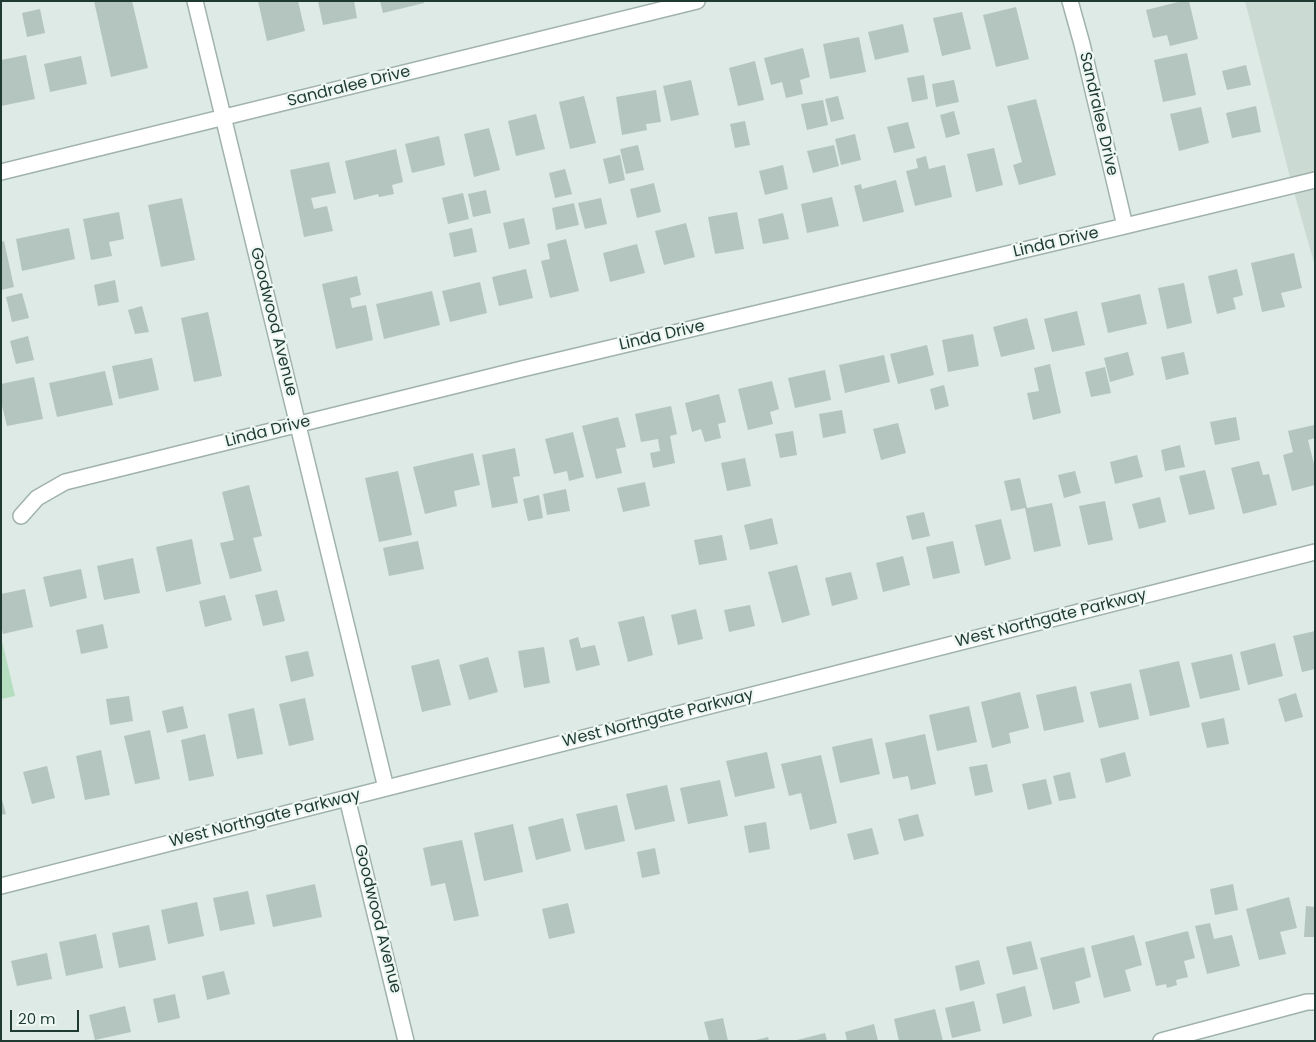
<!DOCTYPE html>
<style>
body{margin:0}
#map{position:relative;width:1316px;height:1042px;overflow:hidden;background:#ddeae5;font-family:Poppins,sans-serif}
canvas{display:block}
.frame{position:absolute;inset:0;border:2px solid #1e3a33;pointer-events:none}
.scale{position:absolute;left:10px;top:1010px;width:69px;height:22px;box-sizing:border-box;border:2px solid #1e3a33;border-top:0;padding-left:6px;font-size:15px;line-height:18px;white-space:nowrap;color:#1e3a33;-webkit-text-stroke:4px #eef7f2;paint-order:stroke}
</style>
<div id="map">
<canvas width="1316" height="1042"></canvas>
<div class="frame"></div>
<div class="scale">20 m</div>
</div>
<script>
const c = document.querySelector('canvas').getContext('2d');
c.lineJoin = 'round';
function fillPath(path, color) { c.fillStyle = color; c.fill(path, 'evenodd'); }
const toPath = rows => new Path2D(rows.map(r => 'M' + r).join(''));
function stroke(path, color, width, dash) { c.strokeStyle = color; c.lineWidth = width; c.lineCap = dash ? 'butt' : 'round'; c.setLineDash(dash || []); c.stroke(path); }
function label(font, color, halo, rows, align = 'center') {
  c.font = font + ' Poppins,sans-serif'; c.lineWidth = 4.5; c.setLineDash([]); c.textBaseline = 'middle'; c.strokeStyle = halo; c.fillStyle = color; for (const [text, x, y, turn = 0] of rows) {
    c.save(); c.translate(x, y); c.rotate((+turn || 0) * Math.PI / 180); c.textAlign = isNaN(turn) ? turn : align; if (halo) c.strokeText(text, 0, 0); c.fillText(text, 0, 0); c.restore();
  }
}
const built = toPath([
 [1245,1,1315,1,1315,266,1292,185]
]);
const green = toPath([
 [1,637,15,696,1,699]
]);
const building = toPath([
 [94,1,132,1,148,68,111,77],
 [258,1,298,1,305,31,267,41],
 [318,1,354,1,357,18,323,25],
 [380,1,424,1,424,3,383,13],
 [1182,1,1189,1,1198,39,1170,46,1167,35,1153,38,1146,10],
 [1016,7,1029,59,996,67,983,15],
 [40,9,45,33,27,37,22,13],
 [962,12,971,49,942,56,933,18],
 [903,24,909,52,875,60,868,32],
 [859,37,866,72,830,79,823,44],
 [803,48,810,77,800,80,803,94,786,98,782,82,771,85,764,58],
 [1187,53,1196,95,1163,102,1154,60],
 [26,55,35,99,1,106,1,60],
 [81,56,87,84,50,92,44,64],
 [755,61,764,100,738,106,729,68],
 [1246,65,1251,85,1227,90,1222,71],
 [924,75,928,99,912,102,907,78],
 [691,80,699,115,671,121,663,86],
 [954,80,959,102,936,107,932,84],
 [656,90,661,122,646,124,647,130,622,135,616,97],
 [584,96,596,143,570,149,559,102],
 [838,96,844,119,831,122,825,99],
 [1036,99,1056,175,1019,185,1013,165,1022,162,1007,106],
 [823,100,828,125,807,130,801,104],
 [1256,106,1261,132,1232,138,1226,113],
 [1201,107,1209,143,1179,151,1170,114],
 [954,111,960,134,946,138,940,115],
 [536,114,545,149,516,156,508,121],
 [745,121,750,145,735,148,730,124],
 [908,122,915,148,894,153,887,127],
 [489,128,500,170,474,177,464,134],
 [855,134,861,160,841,165,835,139],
 [439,136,445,165,412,173,405,144],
 [638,145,644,170,626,174,620,149],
 [834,145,839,166,813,173,807,151],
 [994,148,1003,185,976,192,967,154],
 [396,149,403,182,392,185,394,194,379,197,378,194,354,200,345,161],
 [620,155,625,180,609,184,603,159],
 [926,156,929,169,945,165,952,197,915,206,906,171,918,168,916,159],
 [329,162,336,193,311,198,314,209,327,206,333,231,304,237,290,170],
 [783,165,788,189,765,195,759,171],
 [565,169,572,194,555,198,549,173],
 [896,180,904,212,863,222,854,186,861,184,862,189],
 [654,183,661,212,637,218,630,189],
 [486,190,491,213,473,217,468,194],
 [463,193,469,219,448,224,442,198],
 [832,197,839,226,807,233,801,204],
 [182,198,195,260,161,267,148,205],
 [601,198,607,224,585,229,578,203],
 [574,203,579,225,556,230,552,208],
 [119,212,124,239,109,242,112,256,91,260,83,219],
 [737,212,744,249,715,254,708,217],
 [783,213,789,239,763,244,758,219],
 [524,218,530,244,509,249,503,223],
 [686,223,695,257,664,265,655,231],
 [69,228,75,259,22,271,16,239],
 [472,228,477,252,454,257,449,233],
 [566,239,579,291,550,298,541,261,550,259,547,244],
 [4,241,14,287,1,290,1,242],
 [637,244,645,273,610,282,603,253],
 [1294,253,1302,288,1281,293,1285,307,1262,312,1251,263],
 [526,269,533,298,499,306,492,277],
 [1237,269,1243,295,1233,298,1236,309,1217,314,1208,276],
 [357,276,361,295,350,298,352,308,366,305,373,340,336,349,322,284],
 [115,280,119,302,98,306,94,285],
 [480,282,487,313,450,322,442,291],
 [1184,283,1192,323,1167,329,1158,288],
 [432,291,440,325,384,339,376,304],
 [22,293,29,318,12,322,6,297],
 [1140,294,1147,324,1108,333,1101,303],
 [142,306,149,332,135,334,128,310],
 [1077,311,1085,345,1052,352,1044,319],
 [208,312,222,376,194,382,181,318],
 [1027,318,1035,349,1001,357,993,327],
 [973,334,979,366,948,372,942,340],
 [28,336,34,360,16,364,10,341],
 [927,345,934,375,898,384,890,354],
 [1128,352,1134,375,1110,382,1104,358],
 [1184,352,1189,374,1166,380,1161,357],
 [884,355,890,382,845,393,839,365],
 [152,358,159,390,119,399,112,366],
 [1050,364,1061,413,1033,420,1027,393,1039,391,1034,368],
 [1105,367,1111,393,1091,397,1085,372],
 [825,370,831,400,795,408,788,378],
 [105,371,113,405,57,417,49,383],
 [34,377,43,419,7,426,1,402,1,384],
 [772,381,779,409,770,412,773,424,748,430,738,389],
 [944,385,949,406,935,410,930,389],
 [719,394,726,422,718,424,721,438,705,442,701,429,692,432,685,403],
 [671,406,677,434,670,436,675,463,653,468,650,453,660,451,658,439,641,442,635,414],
 [842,410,846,433,823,438,819,414],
 [618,417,626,447,616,449,622,473,596,479,582,426],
 [1236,417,1240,440,1215,445,1210,422],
 [898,423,906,453,881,460,873,429],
 [1314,425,1315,438,1308,440,1315,468,1315,485,1292,491,1283,455,1293,452,1288,431],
 [793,431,797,455,780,458,775,434],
 [573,432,584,477,569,481,567,471,554,474,545,439],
 [1180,445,1185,467,1165,471,1161,450],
 [515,448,520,476,513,477,518,503,492,508,482,455],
 [473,453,480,485,454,491,457,506,425,514,413,467],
 [1137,455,1143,477,1115,484,1110,462],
 [745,458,751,486,727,491,721,463],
 [1259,461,1263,475,1269,474,1277,505,1243,514,1231,468],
 [1205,470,1215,509,1189,515,1179,476],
 [398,471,412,535,379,542,365,478],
 [1075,471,1081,493,1064,498,1058,475],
 [1020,478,1027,508,1052,503,1061,546,1034,552,1025,508,1011,511,1004,481],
 [645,482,650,506,623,512,617,488],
 [249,485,262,536,253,538,262,571,230,579,220,543,234,540,222,492],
 [566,489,570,511,547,515,543,494],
 [539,495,543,518,528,521,523,499],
 [1160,497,1166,522,1139,529,1132,504],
 [1105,501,1113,540,1088,545,1079,506],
 [924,512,930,536,912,540,906,516],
 [772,518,778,544,750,550,744,525],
 [1001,519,1011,559,985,566,975,525],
 [722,535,727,560,699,565,694,540],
 [192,539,201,584,166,592,156,547],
 [418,541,424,569,389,576,383,548],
 [953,541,960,573,933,579,926,547],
 [903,556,910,585,883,592,876,563],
 [133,558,140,593,104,600,97,566],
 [797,565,810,615,782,623,768,572],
 [81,569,87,598,50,607,43,577],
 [851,572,858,599,832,606,825,578],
 [25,589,33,627,3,634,1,625,1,594],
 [277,590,285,621,263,626,255,595],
 [225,595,232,620,205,627,199,601],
 [750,605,755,626,729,632,724,610],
 [696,609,703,639,678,645,671,615],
 [644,616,653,655,628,662,618,622],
 [103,624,108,648,81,654,76,630],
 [1315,631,1315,669,1302,672,1293,636],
 [578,637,581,648,595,645,600,665,576,671,569,640],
 [1275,643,1283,676,1248,685,1240,652],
 [544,647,550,683,524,688,518,651],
 [308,651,314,676,291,682,285,656],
 [1232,654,1240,690,1200,699,1191,663],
 [488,657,498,692,469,700,459,665],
 [439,659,451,705,422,712,411,666],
 [1179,661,1190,707,1150,716,1139,670],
 [1131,683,1139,719,1099,728,1090,692],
 [1076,686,1084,722,1044,731,1036,695],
 [1020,692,1029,728,1009,733,1011,743,992,748,981,702],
 [1296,693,1303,717,1285,722,1278,699],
 [129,696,133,721,110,725,106,699],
 [305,698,314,740,289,746,279,704],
 [183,706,188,728,167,733,162,711],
 [969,706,977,742,937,751,929,715],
 [254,708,263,754,237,759,228,714],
 [1224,718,1229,744,1207,748,1201,723],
 [150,730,160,779,135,784,124,736],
 [205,734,214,776,189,781,181,740],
 [925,734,936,784,911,790,908,776,893,779,885,743],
 [872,738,880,774,840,783,832,747],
 [101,750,110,795,85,800,76,756],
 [767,752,775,788,735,797,726,761],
 [1125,752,1131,776,1106,783,1100,759],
 [821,755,837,823,810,830,801,793,789,796,781,764],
 [987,764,993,792,975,796,969,767],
 [47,766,55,798,32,804,23,772],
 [1070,772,1076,798,1059,801,1053,776],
 [1046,779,1052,804,1028,810,1022,784],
 [720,780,728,816,688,824,680,788],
 [667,785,675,821,635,830,626,794],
 [1,796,6,814,1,815],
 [617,805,625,841,585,850,576,814],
 [918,814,924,836,904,841,898,819],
 [563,818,571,851,536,860,528,827],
 [766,822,770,849,749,853,744,826],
 [513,824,523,872,484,881,474,833],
 [872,828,879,854,854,860,847,834],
 [462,840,479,916,454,921,445,883,431,886,423,848],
 [655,848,660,874,642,878,637,852],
 [315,884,322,917,273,927,266,895],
 [1233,884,1238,910,1215,915,1210,889],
 [248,891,255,924,220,931,213,898],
 [1289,897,1297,928,1280,932,1286,954,1259,960,1246,909],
 [197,902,204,936,168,944,161,910],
 [568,903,575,933,549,939,542,909],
 [1306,906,1315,907,1315,937,1304,937],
 [1210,923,1214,939,1232,935,1240,966,1207,974,1195,926],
 [149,925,156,960,119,968,112,933],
 [1188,931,1195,958,1184,961,1188,977,1176,980,1177,985,1167,988,1166,984,1156,986,1145,942],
 [96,934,103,968,66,976,59,942],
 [1134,935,1142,965,1125,970,1131,991,1104,998,1091,946],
 [1031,941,1038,969,1013,975,1006,947],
 [1084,947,1091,977,1075,982,1080,1003,1053,1010,1040,958],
 [47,953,52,979,17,986,11,961],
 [979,960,985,984,960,991,955,966],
 [224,971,230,994,207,1000,202,976],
 [1025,986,1032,1016,1003,1024,996,994],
 [175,994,180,1018,158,1023,153,999],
 [974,1001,981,1031,952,1038,945,1008],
 [125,1006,131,1032,95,1040,89,1015],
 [935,1009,943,1041,899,1041,894,1019],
 [723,1018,728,1041,709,1041,704,1022],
 [874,1024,878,1041,847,1041,845,1032],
 [825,1033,827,1041,797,1041,797,1040],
 [768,1037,769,1041,756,1041,756,1040]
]);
const minor = toPath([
 [195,1,386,788],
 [1070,1,1082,44,1125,226],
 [1,172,697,1],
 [21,516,37,498,65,482,522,369,1125,226,1315,180],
 [347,798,406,1041],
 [1,886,1315,552],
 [1161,1041,1307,1002,1315,1002]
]);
const streetNames = [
 ["Sandralee Drive",349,87,-14],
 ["Sandralee Drive",1098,114,77],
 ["Linda Drive",1056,243,-13],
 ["Goodwood Avenue",273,322,76],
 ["Linda Drive",662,336,-13],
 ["Linda Drive",268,432,-14],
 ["West Northgate Parkway",1051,619,-14],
 ["West Northgate Parkway",658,719,-14],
 ["West Northgate Parkway",265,819,-14],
 ["Goodwood Avenue",377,919,76]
];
fillPath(built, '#ccdad4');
fillPath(green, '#b5ddc0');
fillPath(building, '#b3c5be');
stroke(minor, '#a0b2ac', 18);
stroke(minor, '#fff', 15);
label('16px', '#1e3a33', '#eef7f2', streetNames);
</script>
